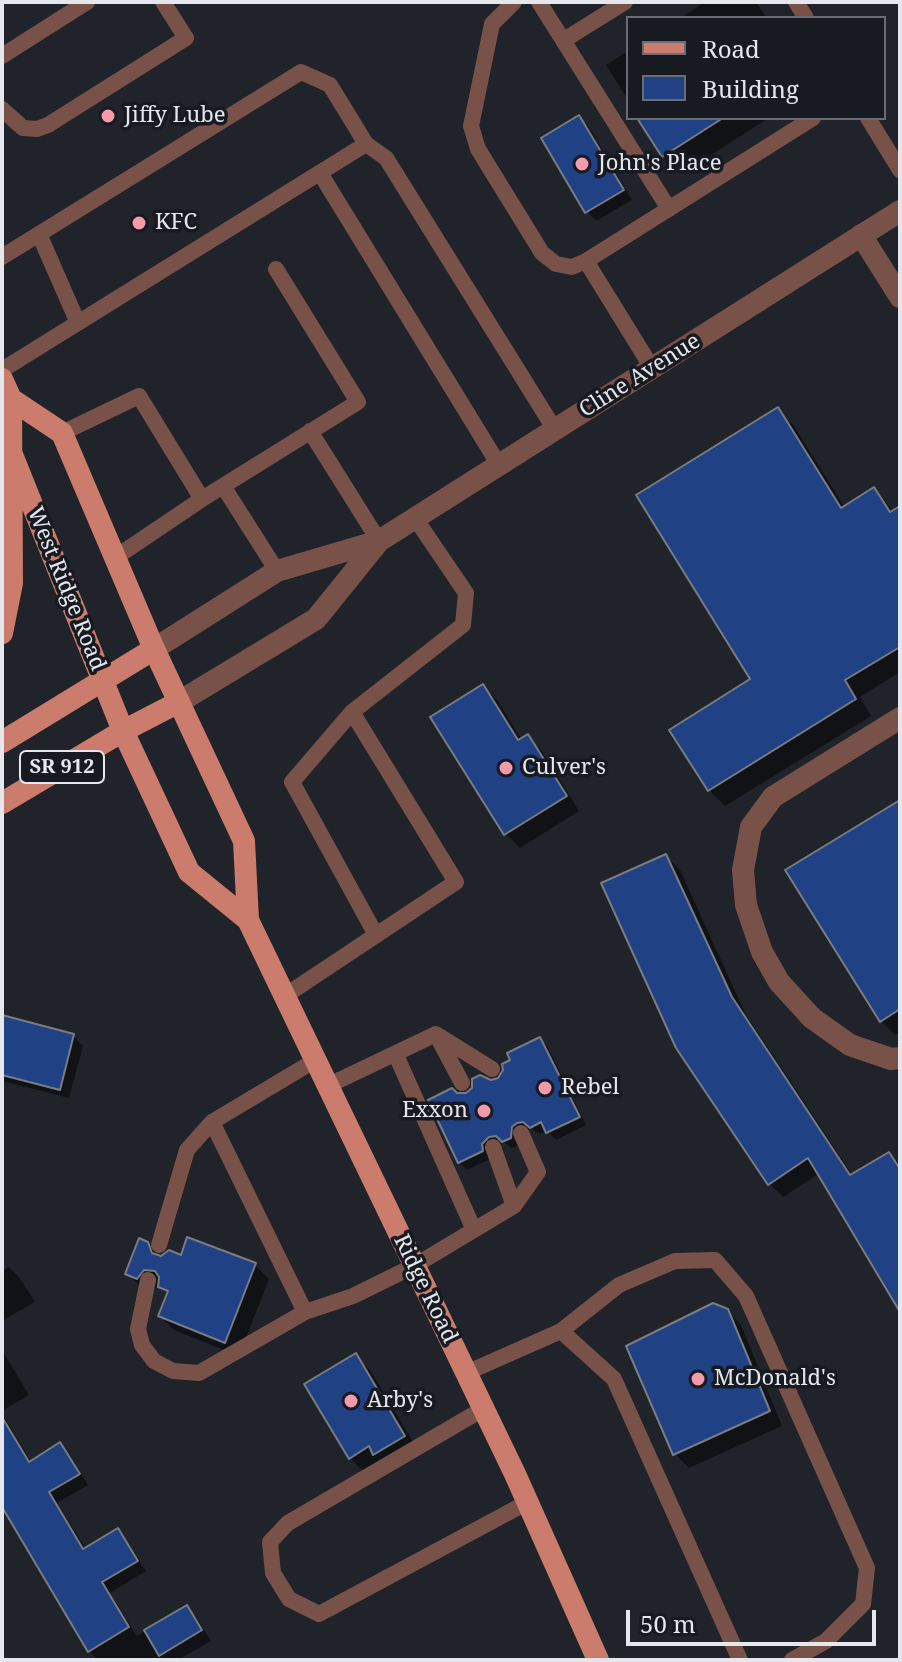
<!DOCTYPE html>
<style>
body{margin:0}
#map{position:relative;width:902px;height:1662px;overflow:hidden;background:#202329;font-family:"Noto Serif",serif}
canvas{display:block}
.frame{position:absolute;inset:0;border:4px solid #e5e7ec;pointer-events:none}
.legend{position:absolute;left:626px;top:16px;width:260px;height:104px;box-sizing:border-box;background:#171a20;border:2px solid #696c72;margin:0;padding:10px 14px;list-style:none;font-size:24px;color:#e5e7ec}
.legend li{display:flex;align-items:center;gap:16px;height:40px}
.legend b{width:40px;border:2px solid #696c72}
.scale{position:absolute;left:626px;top:1610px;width:250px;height:36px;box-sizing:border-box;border:4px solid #e5e7ec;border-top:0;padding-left:10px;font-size:24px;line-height:28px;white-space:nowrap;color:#e5e7ec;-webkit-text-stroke:6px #171a20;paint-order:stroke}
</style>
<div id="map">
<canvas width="902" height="1662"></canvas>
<div class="frame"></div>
<ul class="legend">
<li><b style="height:10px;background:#cb7c6d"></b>Road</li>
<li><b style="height:22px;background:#214185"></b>Building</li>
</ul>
<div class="scale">50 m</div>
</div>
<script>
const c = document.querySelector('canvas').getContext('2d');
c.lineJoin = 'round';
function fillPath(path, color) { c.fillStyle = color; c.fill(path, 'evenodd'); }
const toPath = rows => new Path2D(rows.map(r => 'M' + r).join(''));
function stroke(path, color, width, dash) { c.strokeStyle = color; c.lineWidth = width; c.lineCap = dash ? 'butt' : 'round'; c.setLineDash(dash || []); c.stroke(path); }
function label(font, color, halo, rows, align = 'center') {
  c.font = font + ' "Noto Serif",serif'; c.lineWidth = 7; c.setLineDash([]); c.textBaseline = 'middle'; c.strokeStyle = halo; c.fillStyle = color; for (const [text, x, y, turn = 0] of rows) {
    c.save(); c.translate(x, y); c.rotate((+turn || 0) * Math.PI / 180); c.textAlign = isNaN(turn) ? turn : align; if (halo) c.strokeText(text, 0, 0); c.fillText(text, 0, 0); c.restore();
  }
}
const shadow = toPath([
 [705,2,756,2,767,18,680,18],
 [628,51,628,100,606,65],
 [579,117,589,127,632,200,596,221,587,211],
 [640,118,769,118,681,174,663,156],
 [777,410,794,426,845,508,874,489,894,512,900,508,900,672,860,697,871,716,725,806,709,790,753,680],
 [483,686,497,700,522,740,527,736,541,750,579,811,520,848,506,834,433,717],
 [900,802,900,1032,895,1035,881,1021],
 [666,856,680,870,745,1013,853,1176,889,1154,900,1165,900,1308,820,1173,783,1197,769,1183],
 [2,1017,73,1036,83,1046,69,1098,2,1081],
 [540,1039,548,1047,586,1125,556,1140,547,1130,540,1134,532,1129,525,1130,518,1145,512,1148,505,1143,496,1144,490,1159,467,1170,459,1162,456,1095,467,1095,499,1080],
 [147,1243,162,1258,182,1257,255,1265,269,1279,239,1356,174,1330,160,1316,169,1295,158,1284,152,1292,141,1287,127,1273],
 [9,1267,19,1277,35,1302,2,1321,2,1271],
 [727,1310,741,1325,782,1426,689,1468,675,1454],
 [2,1350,29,1395,2,1411],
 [355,1356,370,1370,418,1450,364,1472,350,1458],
 [2,1413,31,1462,60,1445,70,1455,88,1485,57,1503,86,1549,117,1530,127,1540,146,1571,110,1593,137,1636,186,1607,196,1617,211,1641,178,1660,98,1660,89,1651,2,1503]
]);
const building = toPath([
 [579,115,624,190,585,213,541,138,579,115],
 [637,118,723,118,662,157,637,118],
 [778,407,841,508,874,487,890,512,900,506,900,647,845,680,856,699,708,791,669,730,750,679,636,495,778,407],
 [483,684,518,740,528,734,567,796,504,835,430,717,483,684],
 [900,800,900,1009,880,1022,785,870,900,800],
 [666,854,732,997,850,1175,889,1152,900,1169,900,1312,808,1158,768,1185,676,1048,601,883,666,854],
 [2,1015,74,1034,60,1090,2,1075,2,1015],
 [540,1037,580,1117,546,1133,541,1122,530,1128,523,1122,517,1123,512,1127,511,1138,502,1142,496,1136,489,1137,482,1144,483,1151,458,1163,428,1100,452,1088,457,1093,466,1093,472,1088,472,1079,480,1075,491,1080,498,1078,503,1070,502,1064,510,1060,507,1053,540,1037],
 [187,1237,256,1263,225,1343,158,1316,168,1291,158,1287,159,1277,155,1271,144,1270,137,1279,125,1274,139,1238,148,1242,152,1253,161,1256,169,1250,181,1255,187,1237],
 [713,1303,728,1309,770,1411,673,1455,626,1346,713,1303],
 [356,1353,405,1436,373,1455,369,1446,349,1459,304,1384,356,1353],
 [2,1417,29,1462,60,1442,80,1474,49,1492,83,1549,118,1528,138,1561,102,1582,129,1627,88,1652,2,1507,2,1417],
 [187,1605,202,1630,159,1656,144,1630,187,1605]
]);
const service = toPath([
 [514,2,492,24,471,126,478,149,542,253,556,264,572,267,586,261,813,118],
 [539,2,669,209],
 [796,2,806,18],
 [564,40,625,2],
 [2,56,87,2],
 [2,109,23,128,37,129,48,125,186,38,163,2],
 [868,118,900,170],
 [320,173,499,465],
 [39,234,78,323],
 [2,257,301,72,330,85,366,144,386,158,555,430],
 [586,261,652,368],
 [2,370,366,144],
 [310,431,379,541],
 [62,433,139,396,202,499,358,402,276,269],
 [223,486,277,571],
 [116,557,202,499],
 [352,712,292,782,376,935],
 [283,997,456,882,352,712,463,625,466,593,415,518],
 [439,1036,492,1069],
 [396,1055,474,1230],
 [327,1086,436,1034,462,1083],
 [514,1206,538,1172,521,1133],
 [159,1245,187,1150,212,1122],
 [148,1280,138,1329,142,1345,154,1361,173,1371,199,1373,305,1312,353,1296,414,1266,514,1206,493,1147],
 [305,1312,212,1122,314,1061],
 [561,1331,619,1285,675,1261,715,1260,746,1296,867,1568,863,1604,826,1641,792,1660],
 [466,1373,561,1331,614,1379,740,1660],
 [483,1409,288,1523,270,1542,273,1573,289,1599,319,1614,528,1502]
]);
const minor = toPath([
 [861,235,900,297],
 [900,718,773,797,751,827,743,870,746,905,762,952,779,982,812,1018,850,1045,891,1059,900,1058]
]);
const tertiary = toPath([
 [154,649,277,571,379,541,900,211],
 [179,702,316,619,379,541]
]);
const primary = toPath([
 [2,379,11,399,12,583,2,633],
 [11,399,62,433,154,649,244,841,248,920,515,1474,598,1660],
 [11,452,123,731,189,872,248,920],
 [2,742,154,649],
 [2,803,123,731,179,702]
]);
const markers = [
 [108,116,8,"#f39aab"],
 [582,164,8,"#f39aab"],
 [139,223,8,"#f39aab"],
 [506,768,8,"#f39aab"],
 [545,1088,8,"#f39aab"],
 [484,1111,8,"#f39aab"],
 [698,1379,8,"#f39aab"],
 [351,1401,8,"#f39aab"]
];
const shields = [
 [62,767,84]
];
const shieldNames = [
 ["SR 912",62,767]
];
const poiNames = [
 ["Jiffy Lube",124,116],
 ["John's Place",598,164],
 ["KFC",155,223],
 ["Culver's",522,768],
 ["Rebel",561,1088],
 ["Exxon",468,1111,"right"],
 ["McDonald's",714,1379],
 ["Arby's",367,1401]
];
const streetNames = [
 ["Cline Avenue",640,376,-32],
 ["West Ridge Road",66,589,68],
 ["Ridge Road",425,1289,64]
];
fillPath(shadow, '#0007');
fillPath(building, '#214185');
stroke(building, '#787c83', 2);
stroke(service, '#785149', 16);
stroke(minor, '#785149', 22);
stroke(tertiary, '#785149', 22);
stroke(primary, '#cb7c6d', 22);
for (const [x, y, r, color] of markers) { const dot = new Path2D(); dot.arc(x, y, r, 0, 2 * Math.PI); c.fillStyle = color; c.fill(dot); stroke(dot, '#171a20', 3); }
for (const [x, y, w] of shields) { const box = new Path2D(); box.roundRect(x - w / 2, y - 16, w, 32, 6); c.fillStyle = '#171a20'; c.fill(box); stroke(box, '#e5e7ec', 2); }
label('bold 20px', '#e5e7ec', null, shieldNames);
label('22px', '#e5e7ec', '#171a20', poiNames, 'left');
label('22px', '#e5e7ec', '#171a20', streetNames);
</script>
